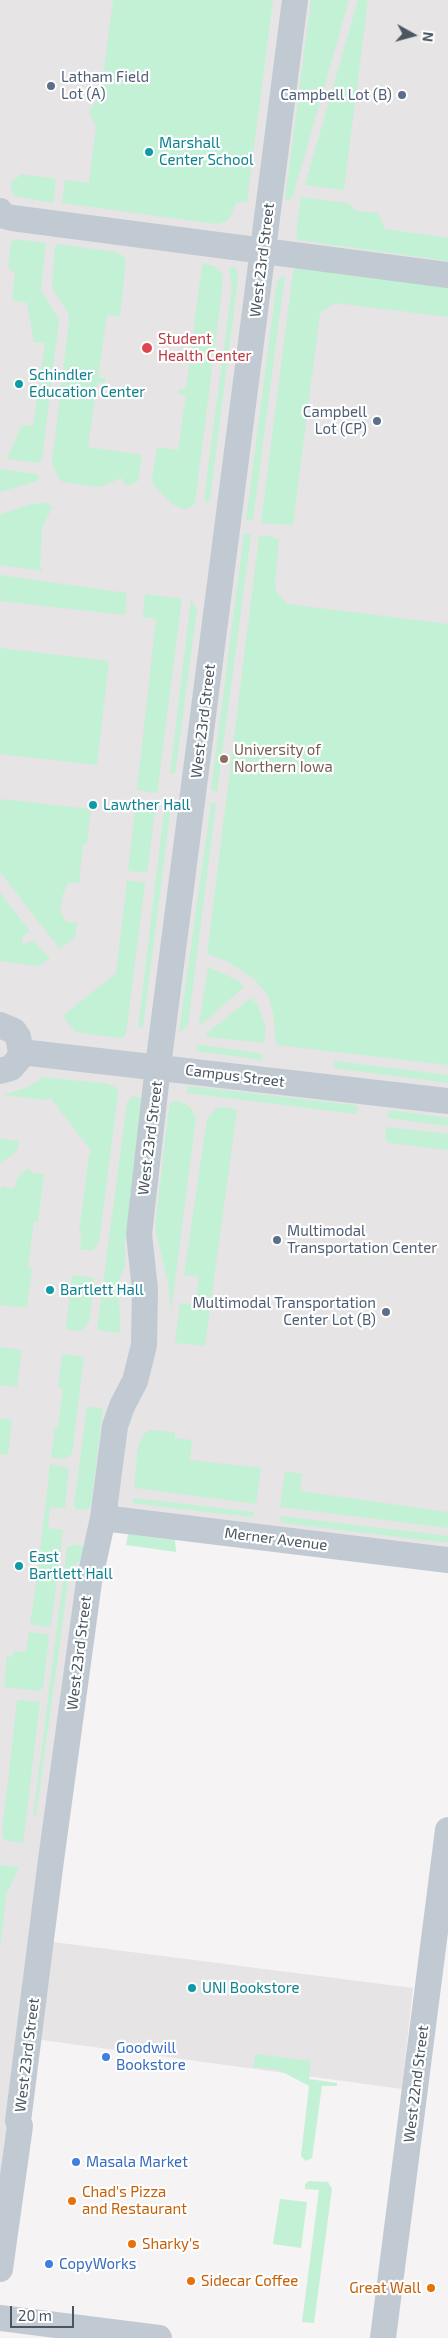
<!DOCTYPE html>
<style>
body{margin:0}
#map{position:relative;width:448px;height:2338px;overflow:hidden;background:#f5f3f3;font-family:"Exo 2",sans-serif}
canvas{display:block}
.north{position:absolute;left:388px;top:10px;width:50px;height:50px;-webkit-text-stroke:4px #fff;paint-order:stroke;rotate:97deg;font-size:14px;font-weight:700;line-height:20px;text-align:center;color:#4a5661}
.north::after{content:'';display:block;margin:auto;width:18px;height:22px;background:#4a5661;clip-path:polygon(50% 0,100% 100%,50% 72%,0 100%)}
.scale{position:absolute;left:10px;top:2306px;width:64px;height:22px;box-sizing:border-box;border:2px solid #4a5661;border-top:0;padding-left:6px;font-size:15px;line-height:18px;white-space:nowrap;color:#4a5661;-webkit-text-stroke:4px #fff;paint-order:stroke}
</style>
<div id="map">
<canvas width="448" height="2338"></canvas>
<div class="north">N</div>
<div class="scale">20 m</div>
</div>
<script>
const c = document.querySelector('canvas').getContext('2d');
c.lineJoin = 'round';
function fillPath(path, color) { c.fillStyle = color; c.fill(path, 'evenodd'); }
const toPath = rows => new Path2D(rows.map(r => 'M' + r).join(''));
function stroke(path, color, width, dash) { c.strokeStyle = color; c.lineWidth = width; c.lineCap = dash ? 'butt' : 'round'; c.setLineDash(dash || []); c.stroke(path); }
function label(font, color, halo, rows, align = 'center') {
  c.font = font + ' "Exo 2",sans-serif'; c.lineWidth = 4.5; c.setLineDash([]); c.textBaseline = 'middle'; c.strokeStyle = halo; c.fillStyle = color; for (const [text, x, y, turn = 0] of rows) {
    c.save(); c.translate(x, y); c.rotate((+turn || 0) * Math.PI / 180); c.textAlign = isNaN(turn) ? turn : align; if (halo) c.strokeText(text, 0, 0); c.fillText(text, 0, 0); c.restore();
  }
}
const education = toPath([
 [0,0,448,0,448,1560,103,1518,45,1941,413,1988,402,2089,20,2037,0,2191]
]);
const green = toPath([
 [113,0,273,0,247,202,236,203,229,219,225,222,216,224,62,203,65,180,89,183,96,127,89,112,101,93],
 [311,0,349,0,293,196,288,200,285,199],
 [358,0,368,0,344,190,305,185],
 [22,174,56,179,53,203,14,196,11,189,12,181],
 [301,197,348,203,357,211,378,213,385,229,448,238,448,261,298,240,296,237],
 [15,239,46,243,41,290,59,320,42,458,38,463,7,459,22,425,33,426,45,343,34,342,27,303,12,300,15,272,10,270,8,266,11,242],
 [57,244,116,252,123,256,126,261,120,316,107,315,98,377,105,378,105,383,97,382,88,447,142,455,138,481,127,486,121,478,100,487,63,482,58,477,52,463,69,321,68,312,52,288,55,246],
 [204,264,214,266,221,272,223,281,195,503,190,508,184,509,172,504,154,486,152,479,157,447,178,450,186,395,179,394,179,389,186,389,202,265],
 [231,267,236,268,238,279,210,498,207,504,204,498,232,287,229,269],
 [307,267,448,288,448,317,335,303,320,313,293,525,261,523,293,272,294,269],
 [285,274,253,520,246,520,277,281],
 [0,469,36,474,39,477,37,481,0,492],
 [47,503,52,508,42,528,40,565,42,571,0,565,0,514,32,504],
 [244,533,251,535,217,792,211,790],
 [259,536,270,536,279,540,275,584,277,593,287,604,448,624,448,1065,276,1045,273,1013,268,995,254,979,227,961,207,954],
 [0,575,127,593,125,615,0,601],
 [145,594,182,599,157,793,137,790,156,619,143,617],
 [191,599,197,609,175,774,170,773],
 [0,648,109,661,97,765,0,754],
 [0,799,91,809,87,844,83,845,79,883,68,883,63,894,60,912,66,922,77,923,75,937,60,949,0,872],
 [136,800,156,803,147,873,128,871],
 [211,803,216,803,188,1025,179,1033],
 [165,804,171,806,143,1027,138,1028],
 [127,880,145,883,126,1033,123,1038,119,1038,75,1032,63,1016,116,973],
 [0,893,30,931,23,936,22,944,33,941,50,958,39,966,0,961],
 [208,967,237,980,244,987,202,1024,199,1024],
 [251,998,257,1004,266,1028,264,1043,207,1037,206,1034],
 [197,1044,263,1054,262,1060,196,1051],
 [335,1061,448,1075,448,1083,334,1068],
 [43,1077,109,1084,117,1089,118,1094,99,1242,93,1250,80,1250,82,1234,79,1233,89,1154,92,1152,51,1098,45,1100,3,1095,28,1087],
 [188,1086,354,1105,358,1108,356,1114,187,1093],
 [133,1096,143,1098,125,1241,125,1266,119,1280,120,1333,97,1330,127,1102],
 [172,1101,179,1101,190,1107,196,1118,171,1311,168,1282,156,1233,156,1219,169,1107],
 [224,1107,237,1110,205,1346,175,1343,180,1303,195,1304,199,1277,184,1275,207,1119,217,1108],
 [390,1110,448,1118,448,1126,387,1118],
 [386,1127,448,1134,448,1150,389,1143,385,1138],
 [0,1139,19,1141,17,1151,0,1164],
 [28,1168,32,1173,44,1174,38,1222,34,1221,28,1267,32,1269,27,1308,0,1305,0,1189,3,1186,10,1189,15,1187,18,1177],
 [72,1275,95,1278,89,1322,82,1330,78,1331,66,1329],
 [0,1347,22,1350,17,1387,3,1385,0,1387],
 [62,1354,84,1357,72,1454,64,1459,51,1457,55,1427,58,1427,63,1389,58,1388],
 [87,1406,103,1409,91,1506,87,1510,76,1509,74,1505],
 [0,1418,12,1420,8,1455,0,1454],
 [150,1430,175,1432,175,1438,192,1440,190,1460,261,1468,256,1504,136,1488,134,1485,138,1446,145,1433],
 [50,1464,69,1468,65,1508,50,1507,48,1528,63,1530,60,1555,40,1552],
 [285,1471,302,1474,300,1491,447,1512,448,1508,448,1528,280,1507],
 [133,1498,254,1512,254,1515,251,1517,138,1504,133,1503],
 [280,1516,448,1536,448,1543,284,1523,281,1521],
 [128,1534,175,1540,176,1552,126,1545],
 [73,1545,84,1546,82,1559,70,1568,36,1816,33,1817,67,1547],
 [40,1558,59,1561,51,1625,48,1627,30,1624],
 [29,1632,47,1634,49,1637,43,1688,38,1691,4,1687,7,1656,13,1657,13,1651,26,1652],
 [22,1700,40,1702,23,1843,7,1841,3,1838,2,1833,17,1701],
 [0,1865,19,1867,6,1895,0,1950],
 [256,2054,311,2061,309,2079,337,2083,337,2086,322,2086,312,2158,306,2161,301,2156,309,2086,279,2070,253,2067],
 [309,2181,328,2182,332,2189,314,2323,302,2322,319,2190,305,2189,305,2184],
 [280,2199,307,2202,301,2248,273,2244]
]);
const minor = toPath([
 [0,211,4,216,12,218,448,275],
 [0,1025,14,1031,18,1037,21,1052,18,1060,11,1068,0,1071],
 [21,1052,448,1101],
 [103,1518,448,1560],
 [0,2269,20,2126,18,2121,51,1860,89,1582,103,1518,115,1426,122,1406,135,1381,144,1345,145,1290,139,1234,158,1066,295,0],
 [0,2318,159,2338],
 [383,2338,448,1830]
]);
const markers = [
 [51,86,5,"#5c6f8a"],
 [402,95,5,"#5c6f8a"],
 [149,152,5,"#0f9aa8"],
 [147,348,6,"#e0444e"],
 [19,384,5,"#0f9aa8"],
 [377,421,5,"#5c6f8a"],
 [224,759,5,"#8d6e63"],
 [93,805,5,"#0f9aa8"],
 [277,1240,5,"#5c6f8a"],
 [50,1290,5,"#0f9aa8"],
 [386,1312,5,"#5c6f8a"],
 [19,1566,5,"#0f9aa8"],
 [192,1988,5,"#0f9aa8"],
 [106,2057,5,"#3f7fe0"],
 [76,2162,5,"#3f7fe0"],
 [72,2201,5,"#e8710a"],
 [132,2244,5,"#e8710a"],
 [49,2264,5,"#3f7fe0"],
 [191,2281,5,"#e8710a"],
 [431,2288,5,"#e8710a"]
];
const serviceNames = [
 ["Latham Field",61,77,"left"],
 ["Lot (A)",61,94,"left"],
 ["Campbell Lot (B)",392,95],
 ["Campbell",367,412],
 ["Lot (CP)",367,429],
 ["Multimodal",287,1231,"left"],
 ["Transportation Center",287,1248,"left"],
 ["Multimodal Transportation",376,1303],
 ["Center Lot (B)",376,1320]
];
const cultureNames = [
 ["Marshall",159,143],
 ["Center School",159,160],
 ["Schindler",29,375],
 ["Education Center",29,392],
 ["Lawther Hall",103,805],
 ["Bartlett Hall",60,1290],
 ["East",29,1557],
 ["Bartlett Hall",29,1574],
 ["UNI Bookstore",202,1988]
];
const streetNames = [
 ["West 23rd Street",262,260,-83],
 ["West 23rd Street",203,721,-83],
 ["Campus Street",235,1076,7],
 ["West 23rd Street",150,1138,-83],
 ["Merner Avenue",276,1539,7],
 ["West 23rd Street",79,1653,-83],
 ["West 23rd Street",27,2055,-83],
 ["West 22nd Street",416,2084,-83]
];
const healthNames = [
 ["Student",158,339],
 ["Health Center",158,356]
];
const educationNames = [
 ["University of",234,750],
 ["Northern Iowa",234,767]
];
const shopNames = [
 ["Goodwill",116,2048],
 ["Bookstore",116,2065],
 ["Masala Market",86,2162],
 ["CopyWorks",59,2264]
];
const foodNames = [
 ["Chad's Pizza",82,2192],
 ["and Restaurant",82,2209],
 ["Sharky's",142,2244],
 ["Sidecar Coffee",201,2281],
 ["Great Wall",421,2288,"right"]
];
fillPath(education, '#e6e4e5');
fillPath(green, '#c3f1d5');
stroke(minor, '#c1cad2', 26);
for (const [x, y, r, color] of markers) { const dot = new Path2D(); dot.arc(x, y, r, 0, 2 * Math.PI); c.fillStyle = color; c.fill(dot); stroke(dot, '#fff', 2); }
label('15px', '#4e5e75', '#fff', serviceNames, 'right');
label('15px', '#0d838f', '#fff', cultureNames, 'left');
label('15px', '#4a5661', '#fff', streetNames);
label('15px', '#be3a42', '#fff', healthNames, 'left');
label('15px', '#785e54', '#fff', educationNames, 'left');
label('15px', '#366cbe', '#fff', shopNames, 'left');
label('15px', '#c56008', '#fff', foodNames, 'left');
</script>
